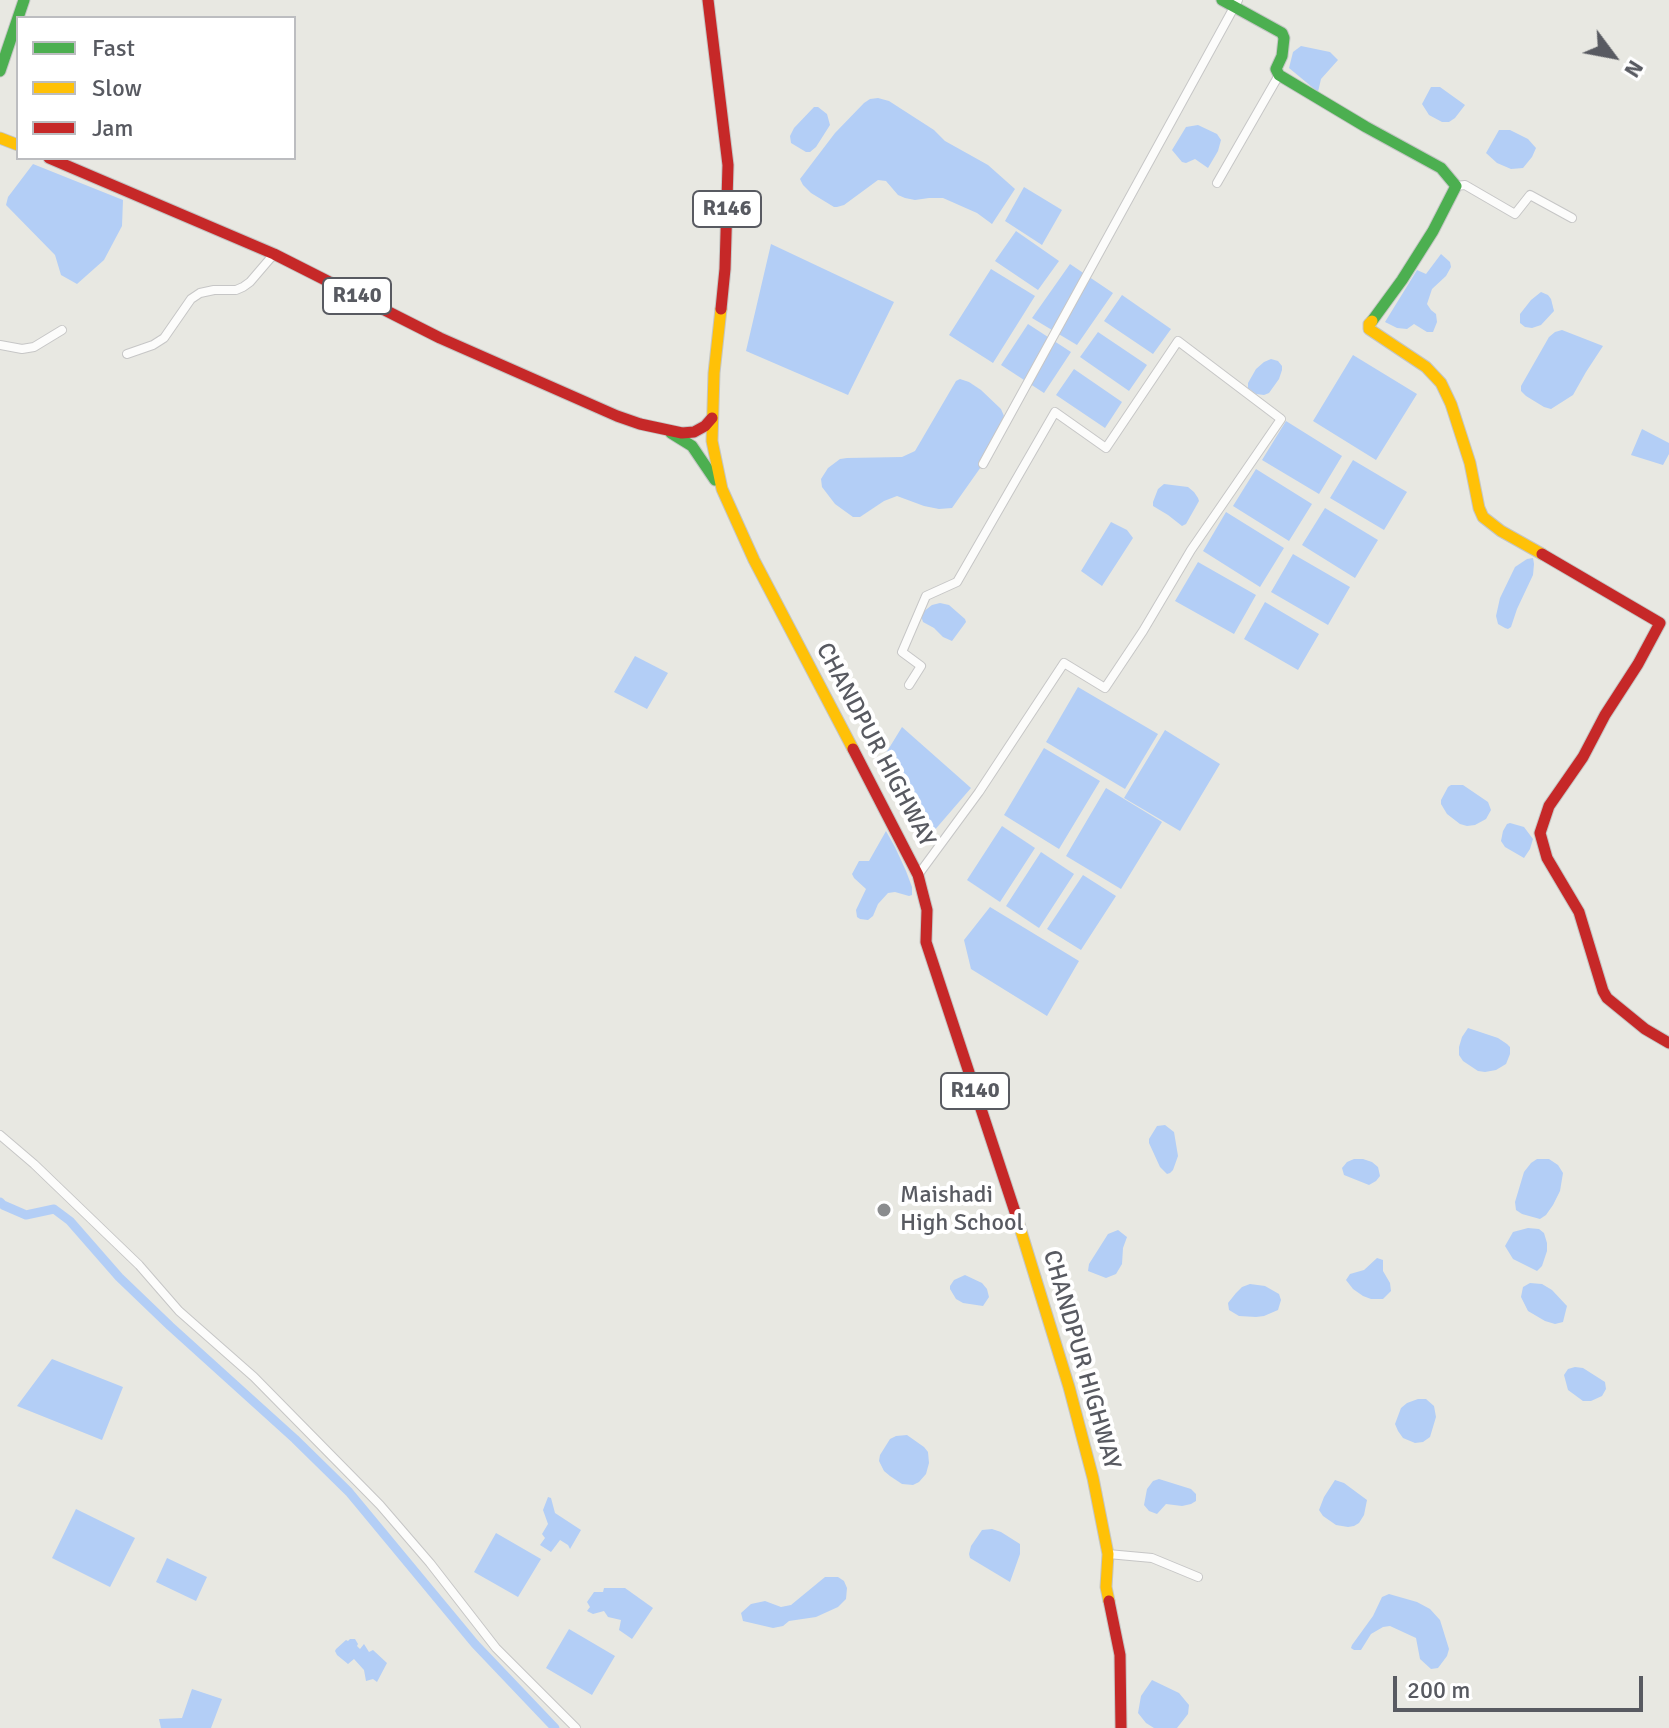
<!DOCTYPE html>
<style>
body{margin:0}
#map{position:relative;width:1669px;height:1728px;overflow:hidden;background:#e8e8e2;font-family:Signika,sans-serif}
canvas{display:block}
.legend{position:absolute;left:16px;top:16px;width:280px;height:144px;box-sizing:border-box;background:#fff;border:2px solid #bcbdc0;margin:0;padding:10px 14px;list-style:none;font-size:24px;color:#585a61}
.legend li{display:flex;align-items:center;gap:16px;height:40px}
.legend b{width:40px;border:2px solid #bcbdc0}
.north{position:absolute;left:1573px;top:16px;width:80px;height:80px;-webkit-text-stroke:6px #fff;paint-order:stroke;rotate:122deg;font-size:22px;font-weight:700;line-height:32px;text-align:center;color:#585a61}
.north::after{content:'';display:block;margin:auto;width:28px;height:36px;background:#585a61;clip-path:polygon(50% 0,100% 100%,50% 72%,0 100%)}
.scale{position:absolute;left:1393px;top:1676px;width:250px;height:36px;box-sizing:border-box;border:4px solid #585a61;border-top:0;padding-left:10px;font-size:24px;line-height:28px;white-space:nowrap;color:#585a61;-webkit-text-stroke:6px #fff;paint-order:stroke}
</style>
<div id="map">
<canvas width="1669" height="1728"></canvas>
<ul class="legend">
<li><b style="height:10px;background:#4caf50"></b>Fast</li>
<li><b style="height:10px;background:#ffc107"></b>Slow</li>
<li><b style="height:10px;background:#c62828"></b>Jam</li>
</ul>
<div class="north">N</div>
<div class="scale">200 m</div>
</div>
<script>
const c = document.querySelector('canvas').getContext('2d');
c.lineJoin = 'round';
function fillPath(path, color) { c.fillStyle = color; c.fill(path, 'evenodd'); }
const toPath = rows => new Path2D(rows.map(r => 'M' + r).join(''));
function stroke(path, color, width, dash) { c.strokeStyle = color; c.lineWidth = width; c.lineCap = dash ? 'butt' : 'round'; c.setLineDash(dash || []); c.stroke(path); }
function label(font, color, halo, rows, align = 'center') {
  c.font = font + ' Signika,sans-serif'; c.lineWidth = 8; c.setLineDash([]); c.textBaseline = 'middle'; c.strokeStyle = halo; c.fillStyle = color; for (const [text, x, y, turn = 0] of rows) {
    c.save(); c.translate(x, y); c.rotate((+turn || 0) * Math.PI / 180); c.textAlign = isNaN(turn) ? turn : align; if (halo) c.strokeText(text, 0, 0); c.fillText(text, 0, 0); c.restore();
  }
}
const water = toPath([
 [1301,46,1330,52,1338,60,1321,79,1318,92,1289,68,1293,52],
 [1431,87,1440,87,1465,105,1455,118,1449,122,1442,122,1429,115,1422,104],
 [878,98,889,101,934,130,945,141,988,165,1015,189,992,224,977,213,943,198,929,198,915,200,905,198,898,195,886,181,878,180,844,205,837,207,834,207,811,193,803,185,800,179,835,133,864,103,870,99],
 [814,107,818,107,827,114,830,125,816,147,810,152,806,152,791,143,790,136,794,128],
 [1198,125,1217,134,1221,140,1218,151,1208,168,1195,159,1186,163,1182,162,1172,150,1186,127],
 [1499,130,1510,130,1528,139,1536,148,1532,157,1523,168,1511,169,1497,163,1486,153],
 [33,164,123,200,122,226,104,260,77,284,61,275,55,255,6,205,8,197],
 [1024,187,1062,210,1042,245,1005,221],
 [1016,231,1059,261,1038,290,995,261],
 [771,244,894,302,848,395,746,351],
 [1441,254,1450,262,1451,267,1446,276,1432,289,1427,304,1431,310,1436,314,1437,322,1433,332,1427,332,1414,324,1407,329,1397,328,1385,322,1417,270,1426,274],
 [1070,264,1113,293,1077,345,1032,318],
 [991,269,1035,296,993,363,949,335],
 [1541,292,1548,295,1551,299,1554,311,1541,325,1532,328,1525,327,1520,323,1520,314,1531,300],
 [1122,295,1171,329,1153,354,1104,321],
 [1028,324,1071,352,1044,393,1001,365],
 [1562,330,1603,346,1586,372,1573,395,1551,409,1544,407,1526,396,1521,391,1521,386,1549,337,1555,332],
 [1098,332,1147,365,1129,391,1080,357],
 [1353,355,1417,394,1376,460,1313,421],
 [1271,359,1278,361,1282,366,1282,370,1279,379,1269,393,1264,395,1256,394,1248,388,1248,383,1256,369,1264,362],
 [1074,369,1122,402,1105,428,1056,395],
 [960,379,969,382,981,390,1001,409,1004,416,983,464,952,508,939,509,924,506,897,496,884,501,860,517,853,517,835,504,822,487,821,479,828,468,840,459,847,458,902,457,915,451,956,381],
 [1286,421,1342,456,1319,494,1262,460],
 [1642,429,1669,443,1669,454,1663,465,1631,455],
 [1353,460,1407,492,1384,530,1330,498],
 [1256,469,1312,504,1289,541,1233,506],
 [1164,484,1188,487,1194,492,1198,498,1199,501,1186,524,1182,526,1168,515,1153,506,1153,502,1158,489],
 [1325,508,1378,540,1355,578,1302,545],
 [1226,512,1284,548,1260,587,1203,551],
 [1111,522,1127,530,1133,538,1102,586,1081,571],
 [1293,554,1350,587,1328,625,1271,592],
 [1533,558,1534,564,1533,575,1517,609,1511,627,1508,629,1505,628,1498,624,1496,616,1500,598,1515,567,1527,559],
 [1198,562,1256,595,1234,634,1175,601],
 [1265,602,1319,634,1298,670,1244,639],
 [940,603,949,605,965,619,966,622,952,641,943,637,934,628,923,622,921,616,923,612,932,605],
 [635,656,668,673,647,709,614,692],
 [1078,687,1158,734,1125,789,1046,742],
 [902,727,971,788,933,832,883,758],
 [1165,730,1220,764,1180,831,1124,798],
 [1044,748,1100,781,1059,849,1004,815],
 [1451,785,1463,785,1488,802,1491,810,1486,819,1475,825,1467,826,1460,824,1447,814,1441,804,1441,800,1448,787],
 [1106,788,1162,822,1121,889,1066,856],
 [1510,823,1524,827,1533,839,1530,849,1524,858,1505,847,1501,841,1503,831,1507,824],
 [1002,826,1035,848,1000,902,967,880],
 [886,831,895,847,906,871,912,887,912,895,909,896,895,892,888,893,878,904,873,916,868,920,860,919,857,917,856,910,866,889,854,878,852,874,859,861,869,861],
 [1041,852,1074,874,1039,928,1006,906],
 [1083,875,1116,896,1081,950,1047,929],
 [990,907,1079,961,1047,1016,971,969,964,940],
 [1468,1028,1498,1038,1507,1044,1510,1047,1510,1054,1506,1064,1496,1070,1485,1072,1478,1071,1463,1061,1459,1055,1459,1047,1462,1037],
 [1165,1125,1174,1132,1178,1156,1173,1170,1170,1173,1167,1174,1160,1167,1149,1143,1149,1139,1157,1126],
 [1354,1159,1363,1159,1372,1162,1378,1167,1380,1176,1376,1181,1369,1185,1344,1175,1342,1168,1347,1162],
 [1537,1159,1549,1159,1558,1165,1563,1173,1560,1191,1553,1205,1546,1215,1540,1219,1522,1214,1516,1210,1515,1202,1524,1172,1531,1163],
 [1528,1228,1539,1229,1544,1233,1547,1243,1547,1251,1542,1266,1537,1271,1513,1259,1505,1246,1513,1232],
 [1118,1230,1127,1237,1123,1248,1122,1264,1116,1274,1106,1278,1088,1271,1089,1264,1108,1234],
 [1377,1258,1383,1260,1383,1271,1390,1283,1391,1291,1383,1299,1371,1299,1363,1296,1353,1289,1346,1280,1350,1274,1364,1270],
 [965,1275,982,1283,987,1289,989,1297,983,1306,963,1303,956,1299,950,1289,950,1286,954,1280],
 [1530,1283,1542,1284,1552,1290,1567,1306,1563,1322,1555,1324,1545,1321,1528,1311,1521,1297,1523,1287],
 [1250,1284,1265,1286,1279,1294,1281,1300,1278,1310,1264,1316,1256,1317,1239,1316,1229,1310,1228,1303,1236,1293,1242,1287],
 [52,1359,123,1387,102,1440,17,1406],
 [1575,1367,1583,1368,1605,1382,1606,1389,1602,1396,1591,1401,1583,1401,1568,1390,1564,1375,1568,1369],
 [1418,1399,1426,1399,1434,1406,1436,1417,1430,1437,1423,1442,1415,1443,1403,1438,1398,1431,1395,1424,1401,1408,1407,1403],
 [907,1435,924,1447,928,1452,929,1463,926,1474,919,1482,913,1485,902,1484,890,1476,884,1471,879,1461,880,1455,890,1439,896,1436],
 [1159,1479,1191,1489,1196,1494,1196,1501,1191,1504,1182,1506,1166,1504,1157,1514,1149,1511,1144,1505,1147,1489,1153,1481],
 [1335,1480,1344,1483,1367,1500,1364,1515,1359,1523,1354,1526,1348,1527,1336,1525,1323,1516,1319,1510,1324,1497],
 [548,1497,551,1498,555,1513,581,1530,570,1549,568,1545,560,1540,551,1552,540,1545,545,1538,542,1534,548,1524,543,1510],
 [76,1509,135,1538,110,1587,52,1558],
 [992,1529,1001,1532,1020,1544,1020,1554,1010,1582,970,1558,969,1554,971,1546,982,1530],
 [496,1533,541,1559,518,1597,474,1572],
 [167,1558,207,1577,196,1601,156,1582],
 [825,1577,838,1577,844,1581,847,1588,846,1599,838,1607,816,1617,789,1621,783,1626,773,1628,743,1621,741,1613,751,1604,765,1601,781,1607,791,1605],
 [604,1588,625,1588,653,1608,632,1639,619,1630,621,1620,608,1617,604,1611,593,1614,587,1611,590,1607,587,1602,594,1592,603,1592],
 [1389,1594,1417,1602,1430,1609,1440,1620,1449,1649,1447,1656,1438,1668,1431,1669,1420,1659,1416,1638,1390,1626,1383,1627,1371,1634,1361,1650,1354,1650,1351,1648,1352,1645,1373,1616,1382,1597],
 [569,1629,615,1656,592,1695,546,1668],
 [350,1639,355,1639,358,1644,357,1646,360,1649,364,1644,369,1652,373,1650,387,1663,377,1682,373,1679,366,1681,364,1670,354,1659,348,1664,337,1655,335,1651,336,1649,346,1640,348,1641],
 [1152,1680,1179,1693,1189,1705,1188,1714,1177,1728,1154,1728,1146,1723,1138,1713,1141,1696],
 [192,1689,222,1699,211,1728,161,1728,159,1719,182,1718]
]);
const canal = toPath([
 [0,1202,3,1205,26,1215,54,1209,70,1221,119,1277,170,1326,295,1439,349,1492,475,1644,555,1728]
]);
const street = toPath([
 [1217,183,1279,75],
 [1456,186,1465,185,1515,214,1530,195,1572,218],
 [0,345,22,349,34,347,62,330],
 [127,354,153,345,164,338,191,299,200,293,214,290,236,290,243,287,250,282,274,254],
 [983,464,1238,0],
 [909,685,921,666,902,652,926,596,957,582,1055,412,1106,448,1178,341,1281,419,1191,550,1143,631,1105,688,1064,663,979,792,918,875],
 [0,1135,34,1164,139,1265,179,1311,254,1377,380,1505,430,1563,496,1648,576,1728],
 [1108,1554,1152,1558,1198,1577]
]);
const fast = toPath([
 [1222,0,1282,33,1284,38,1282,56,1276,69,1279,75,1366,127,1441,168,1456,186,1433,231,1402,280,1372,321],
 [0,71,24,0],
 [671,433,692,446,715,480]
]);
const slow = toPath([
 [0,138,18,145],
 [721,309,714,373,712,441,722,489,754,560,853,749],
 [1372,321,1369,324,1369,329,1426,367,1441,383,1451,404,1470,463,1479,508,1483,517,1501,531,1542,554],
 [1017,1218,1069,1387,1093,1478,1108,1554,1106,1587,1109,1601]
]);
const jam = toPath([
 [708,0,728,165,725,269,721,309],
 [49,158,274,254,440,338,617,416,640,424,682,433,694,432,705,426,712,418],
 [1542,554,1660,623,1638,664,1605,715,1583,757,1549,806,1540,833,1547,858,1579,912,1603,991,1607,998,1645,1029,1669,1043],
 [853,749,918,875,927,910,926,942,1017,1218],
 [1109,1601,1120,1655,1121,1728]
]);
const markers = [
 [884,1210,8,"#8a8c8e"]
];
const shields = [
 [727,209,68],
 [357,296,68],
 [975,1091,68]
];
const shieldNames = [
 ["R146",727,209],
 ["R140",357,296],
 ["R140",975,1091]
];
const streetNames = [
 ["CHANDPUR HIGHWAY",875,745,62],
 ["CHANDPUR HIGHWAY",1081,1360,74]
];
const poiNames = [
 ["Maishadi",900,1196],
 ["High School",900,1224]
];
fillPath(water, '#b3cef6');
stroke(canal, '#b3cef6', 9);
stroke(street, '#c6c6c6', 10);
stroke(fast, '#c4c6c5', 13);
stroke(slow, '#c4c6c5', 13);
stroke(jam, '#c4c6c5', 13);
stroke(street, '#fcfcfb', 8);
stroke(fast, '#4caf50', 11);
stroke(slow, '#ffc107', 11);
stroke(jam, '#c62828', 11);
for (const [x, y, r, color] of markers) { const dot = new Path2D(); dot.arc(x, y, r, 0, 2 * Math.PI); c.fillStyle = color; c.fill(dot); stroke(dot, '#fff', 3); }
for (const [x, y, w] of shields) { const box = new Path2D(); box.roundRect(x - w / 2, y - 18, w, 36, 6); c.fillStyle = '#fff'; c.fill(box); stroke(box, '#585a61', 2); }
label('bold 22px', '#585a61', null, shieldNames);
label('24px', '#585a61', '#fff', streetNames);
label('24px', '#585a61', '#fff', poiNames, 'left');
</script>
